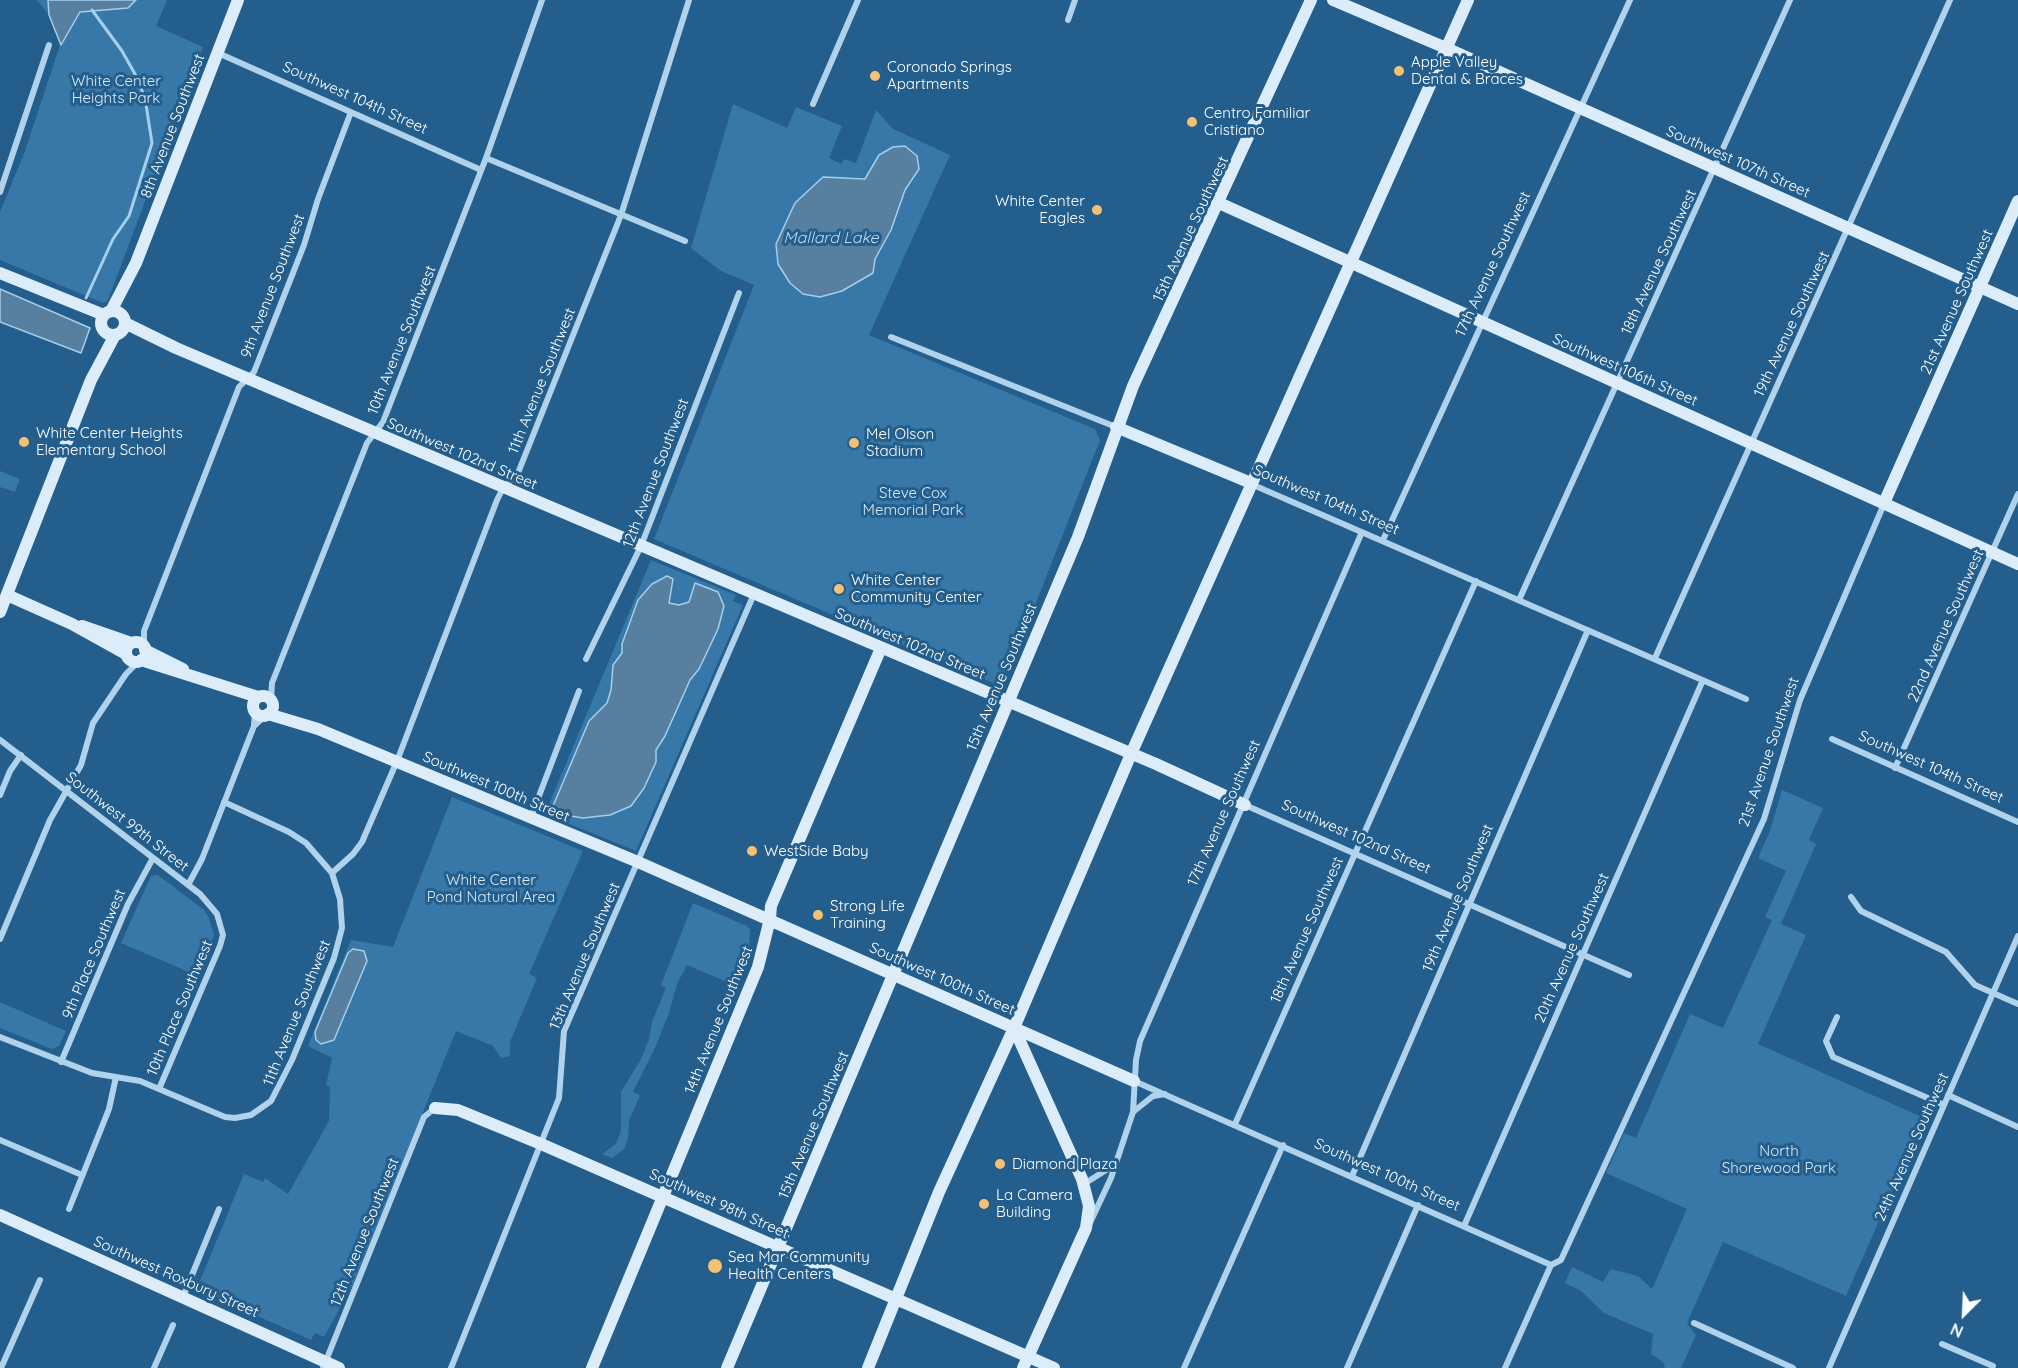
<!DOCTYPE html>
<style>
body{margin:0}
#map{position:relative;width:2018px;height:1368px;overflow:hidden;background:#235e8c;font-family:Quicksand,sans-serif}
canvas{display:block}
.north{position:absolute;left:1934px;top:1284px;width:60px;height:60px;-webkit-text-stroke:4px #235e8c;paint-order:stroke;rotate:204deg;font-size:16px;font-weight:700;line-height:24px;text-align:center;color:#fff}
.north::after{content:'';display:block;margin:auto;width:21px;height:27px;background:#fff;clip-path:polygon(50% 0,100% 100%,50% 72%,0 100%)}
</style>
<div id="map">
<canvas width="2018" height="1368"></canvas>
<div class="north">N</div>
</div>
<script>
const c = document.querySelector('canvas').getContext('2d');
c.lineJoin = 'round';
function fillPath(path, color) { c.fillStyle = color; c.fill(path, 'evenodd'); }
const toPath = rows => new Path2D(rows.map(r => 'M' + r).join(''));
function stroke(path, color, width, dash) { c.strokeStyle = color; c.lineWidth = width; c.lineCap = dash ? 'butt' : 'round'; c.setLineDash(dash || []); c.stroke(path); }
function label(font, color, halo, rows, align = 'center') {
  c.font = font + ' Quicksand,sans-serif'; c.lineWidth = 6; c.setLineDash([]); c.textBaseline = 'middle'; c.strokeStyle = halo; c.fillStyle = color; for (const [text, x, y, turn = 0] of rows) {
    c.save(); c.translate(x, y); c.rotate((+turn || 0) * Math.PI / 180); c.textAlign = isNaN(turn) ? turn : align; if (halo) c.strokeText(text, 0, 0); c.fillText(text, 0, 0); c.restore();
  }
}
const green = toPath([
 [37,0,167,0,156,26,203,47,108,300,103,303,0,260,0,212,25,151,60,45,49,15],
 [733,104,787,128,796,107,842,126,829,158,841,164,844,159,856,163,876,110,893,129,950,155,869,335,1095,429,1100,440,1006,679,1001,683,993,683,654,539,754,285,721,271,691,248],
 [823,177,914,179,905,190,875,259,873,273,842,291,820,297,803,294,776,244,795,203],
 [0,471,20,479,15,492,0,487],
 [651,560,736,595,733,601,743,605,636,851,545,814],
 [1782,790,1823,808,1809,840,1816,844,1781,924,1806,935,1758,1044,1924,1118,1846,1296,1723,1242,1687,1323,1696,1335,1681,1368,1665,1368,1663,1362,1651,1354,1653,1334,1604,1313,1581,1291,1565,1283,1572,1267,1603,1282,1611,1269,1638,1276,1652,1289,1687,1209,1606,1173,1624,1133,1636,1138,1690,1014,1723,1028,1772,920,1765,917,1786,871,1758,858,1770,831],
 [452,797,583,851,529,974,537,978,510,1042,510,1056,501,1058,493,1046,456,1031,353,1284,324,1337,315,1333,311,1340,206,1293,209,1286,200,1281,244,1174,263,1182,265,1178,288,1194,329,1121,330,1087,326,1085,332,1058,308,1046,351,940,393,947],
 [158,875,204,910,209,918,214,935,198,976,121,943,151,876],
 [693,903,747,926,750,930,749,952,736,986,687,965,677,984,668,1016,654,1050,633,1092,640,1095,629,1121,628,1139,624,1149,612,1158,602,1154,616,1144,621,1131,621,1092,641,1059,649,1039,652,1022,666,988,661,985],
 [0,1002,66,1031,59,1046,52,1049,0,1028]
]);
const water = toPath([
 [48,0,136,0,128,8,80,12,61,45,49,15,48,0],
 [905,146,917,156,919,169,905,190,891,230,875,259,873,273,842,291,820,297,803,294,790,283,778,264,776,244,795,203,823,177,865,179,879,155,893,147,905,146],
 [0,289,90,328,81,353,0,322,0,289],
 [667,576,673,579,669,603,679,605,689,602,695,583,718,592,724,606,718,629,699,669,690,680,665,736,656,750,656,762,644,788,631,806,610,815,583,818,557,814,553,806,589,721,607,703,611,690,613,665,622,653,622,644,638,600,652,584,667,576],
 [353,949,364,951,367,961,334,1040,321,1044,316,1040,315,1032,348,953,353,949]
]);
const stream = toPath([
 [86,298,113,239,129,216,152,143,145,98,135,74,122,51,92,10]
]);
const street = toPath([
 [1068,20,1075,0],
 [218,53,481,170],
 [813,104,858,0],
 [486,158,685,241],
 [0,192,49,45],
 [891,337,1116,427],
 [1251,484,1746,699],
 [1383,540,1630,0],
 [1519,600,1790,0],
 [144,646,144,631,239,387,254,372,304,245,318,199,351,112],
 [1655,658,1950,0],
 [586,659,641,546,739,293],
 [271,699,272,683,367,443,383,422,486,158,542,0],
 [254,726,266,715],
 [1832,739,2018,822],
 [0,740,200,894,217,914,223,935,220,946,159,1089],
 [1895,768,2018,494],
 [0,795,10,771,21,755],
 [1245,805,1629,975],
 [531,817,579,691],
 [332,873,353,854,362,842,397,761,497,500,503,488,518,473,621,215,689,0],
 [188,885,202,859,254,726,255,710],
 [1851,897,1861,911,1946,952,1975,985,2018,1004],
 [0,939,50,820,81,765,93,723,126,674,139,661],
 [1837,1017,1826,1041,1833,1057,1944,1105],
 [0,1037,92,1073,140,1081,225,1117,235,1118,251,1115,271,1101,292,1060,334,958,342,928,340,899,332,873,306,843,289,832,224,802],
 [61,1062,128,904,153,858],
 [1134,1081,1551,1265],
 [1948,1095,2018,1127],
 [1133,1112,1153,1096,1165,1094],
 [1235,1124,1476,581],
 [0,1140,82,1175],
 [1352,1176,1588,630],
 [1084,1184,1114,1165],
 [69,1209,109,1109,116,1077],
 [1089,1225,1111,1178,1133,1112,1136,1060,1140,1041,1362,532],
 [1464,1226,1703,680],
 [183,1297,219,1209],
 [1694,1323,1793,1368],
 [1942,1344,1993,1366,1992,1368],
 [1,1368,40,1280],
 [154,1368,173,1325],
 [323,1368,424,1117,435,1108],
 [451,1368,559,1098,564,1031,754,594],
 [1184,1368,1283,1145],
 [1347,1368,1418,1205],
 [1505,1368,1551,1265,1561,1260,1764,819,1800,700,1884,504],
 [1829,1368,2018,936]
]);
const secondary = toPath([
 [1333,0,1446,48,2018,304],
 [1219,203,2018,564],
 [0,273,104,315],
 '101 323a12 12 0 1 1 24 0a12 12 0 1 1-24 0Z',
 [111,311,136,263,238,0],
 [125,323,176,348,1156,764,1245,805],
 [1116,427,1251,483],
 [1884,503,2018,201],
 [7,595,72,624,126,654],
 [0,612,91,380,115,335],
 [82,626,131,643],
 '126 652a10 10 0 1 1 20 0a10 10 0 1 1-20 0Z',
 [145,650,183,669],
 [141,660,258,697],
 '253 706a10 10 0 1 1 20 0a10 10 0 1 1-20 0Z',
 [268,714,318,729,638,862,1134,1081],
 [1014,1028,1082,1179,1089,1206,1086,1228,1023,1368],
 [435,1108,458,1110,541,1144,1054,1368],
 [0,1215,339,1368],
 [592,1368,758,967,770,919,771,906,881,648],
 [727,1368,1078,537,1133,386,1311,0],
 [868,1368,939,1192,1014,1028,1131,754,1468,0]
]);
const markers = [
 [1399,71,6,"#f6c074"],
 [875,76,6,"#f6c074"],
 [1192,122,6,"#f6c074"],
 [1097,210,6,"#f6c074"],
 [24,442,6,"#f6c074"],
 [854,443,6,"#f6c074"],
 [839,589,6,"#f6c074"],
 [752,851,6,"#f6c074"],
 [818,915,6,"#f6c074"],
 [1000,1164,6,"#f6c074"],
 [984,1204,6,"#f6c074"],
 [715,1266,8,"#f6c074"]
];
const poiNames = [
 ["Apple Valley",1411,62],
 ["Dental & Braces",1411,79],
 ["Coronado Springs",887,67],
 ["Apartments",887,84],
 ["Centro Familiar",1204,113],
 ["Cristiano",1204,130],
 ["White Center",1085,201,"right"],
 ["Eagles",1085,218,"right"],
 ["White Center Heights",36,433],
 ["Elementary School",36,450],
 ["Mel Olson",866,434],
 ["Stadium",866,451],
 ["White Center",851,580],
 ["Community Center",851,597],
 ["WestSide Baby",764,851],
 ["Strong Life",830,906],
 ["Training",830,923],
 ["Diamond Plaza",1012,1164],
 ["La Camera",996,1195],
 ["Building",996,1212],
 ["Sea Mar Community",728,1257],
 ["Health Centers",728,1274]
];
const parkNames = [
 ["White Center",116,81],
 ["Heights Park",116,98],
 ["Steve Cox",913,493],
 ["Memorial Park",913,510],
 ["White Center",491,880],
 ["Pond Natural Area",491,897],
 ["North",1779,1151],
 ["Shorewood Park",1779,1168]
];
const streetNames = [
 ["Southwest 104th Street",355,98,24],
 ["8th Avenue Southwest",173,126,-69],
 ["Southwest 107th Street",1738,162,24],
 ["15th Avenue Southwest",1191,229,-65],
 ["18th Avenue Southwest",1659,262,-65],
 ["17th Avenue Southwest",1493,264,-65],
 ["9th Avenue Southwest",273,286,-69],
 ["21st Avenue Southwest",1957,302,-66],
 ["19th Avenue Southwest",1792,324,-65],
 ["10th Avenue Southwest",402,340,-68],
 ["Southwest 106th Street",1625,370,24],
 ["11th Avenue Southwest",542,381,-68],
 ["Southwest 102nd Street",462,454,23],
 ["12th Avenue Southwest",656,473,-69],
 ["Southwest 104th Street",1326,500,23],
 ["22nd Avenue Southwest",1946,626,-66],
 ["Southwest 102nd Street",910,644,23],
 ["15th Avenue Southwest",1002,677,-67],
 ["21st Avenue Southwest",1769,752,-71],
 ["Southwest 104th Street",1931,767,24],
 ["Southwest 100th Street",496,787,23],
 ["17th Avenue Southwest",1224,813,-66],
 ["Southwest 99th Street",127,822,38],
 ["Southwest 102nd Street",1356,837,24],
 ["19th Avenue Southwest",1458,898,-67],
 ["18th Avenue Southwest",1307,930,-66],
 ["20th Avenue Southwest",1572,948,-66],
 ["9th Place Southwest",94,954,-67],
 ["13th Avenue Southwest",585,956,-67],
 ["Southwest 100th Street",942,979,24],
 ["10th Place Southwest",180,1008,-67],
 ["11th Avenue Southwest",297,1013,-68],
 ["14th Avenue Southwest",719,1020,-68],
 ["15th Avenue Southwest",814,1125,-67],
 ["24th Avenue Southwest",1912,1147,-66],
 ["Southwest 100th Street",1387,1175,24],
 ["Southwest 98th Street",719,1204,24],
 ["12th Avenue Southwest",365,1232,-68],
 ["Southwest Roxbury Street",176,1277,24]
];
const waterNames = [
 ["Mallard Lake",831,238]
];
fillPath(green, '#3778a9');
fillPath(water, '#577f9f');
stroke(water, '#a5cfec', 1.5);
stroke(stream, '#a5cfec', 3);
stroke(street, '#b1d2eb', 6);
stroke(secondary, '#dcecf9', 12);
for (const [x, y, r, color] of markers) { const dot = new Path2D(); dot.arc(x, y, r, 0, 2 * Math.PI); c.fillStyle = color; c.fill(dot); stroke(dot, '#235e8c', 2); }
label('15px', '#fff', '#235e8c', poiNames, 'left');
label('15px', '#d6eaf8', '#235e8c', parkNames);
label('15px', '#fff', '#235e8c', streetNames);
label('italic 16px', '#bddcf2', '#235e8c', waterNames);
</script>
